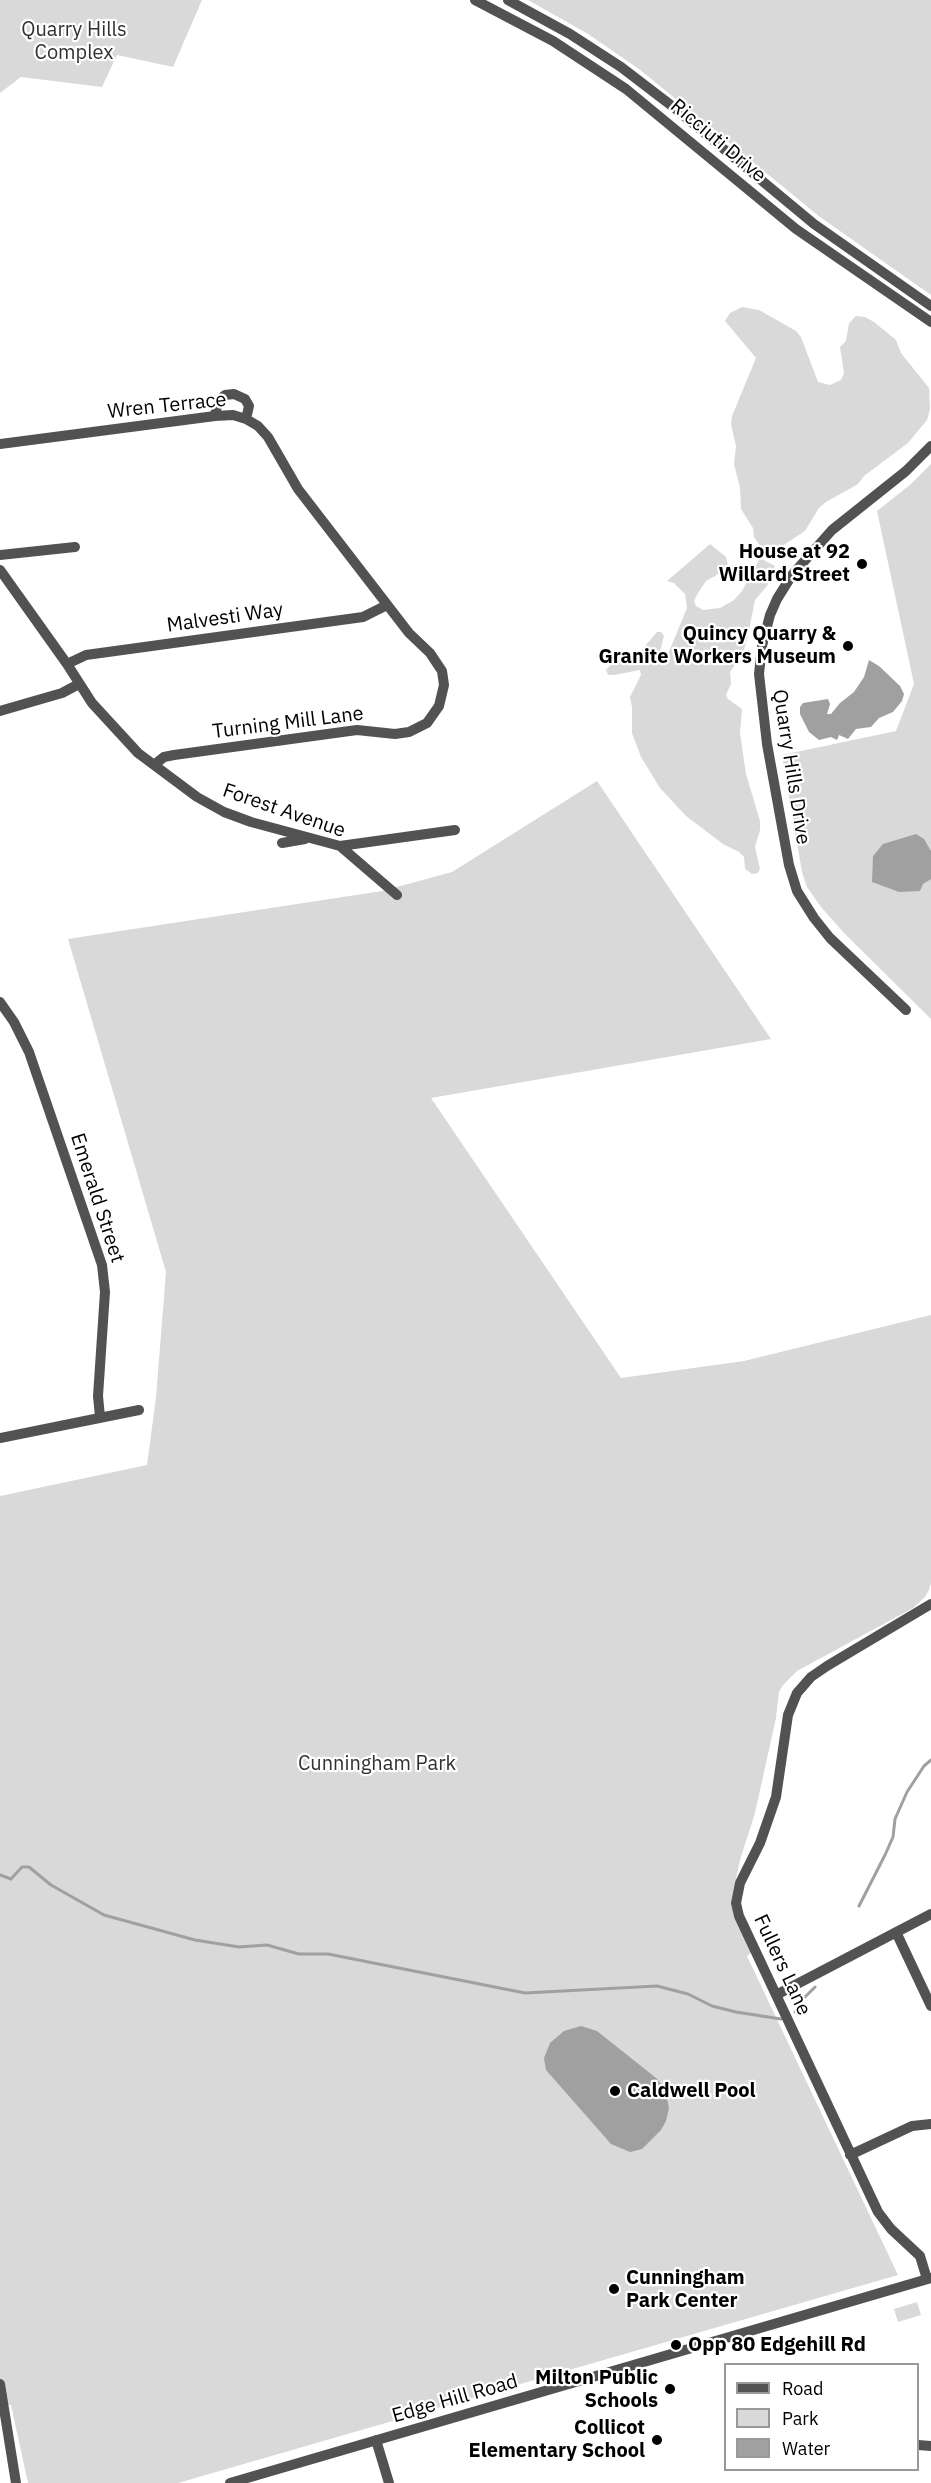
<!DOCTYPE html>
<style>
body{margin:0}
#map{position:relative;width:931px;height:2483px;overflow:hidden;background:#fff;font-family:"IBM Plex Sans",sans-serif}
canvas{display:block}
.legend{position:absolute;left:724px;top:2363px;width:195px;height:108px;box-sizing:border-box;background:#fff;border:2px solid #999;margin:0;padding:8px 10px;list-style:none;font-size:18px;color:#000}
.legend li{display:flex;align-items:center;gap:12px;height:30px}
.legend b{width:30px;border:2px solid #999}
</style>
<div id="map">
<canvas width="931" height="2483"></canvas>
<ul class="legend">
<li><b style="height:8px;background:#525252"></b>Road</li>
<li><b style="height:16px;background:#d9d9d9"></b>Park</li>
<li><b style="height:16px;background:#a0a0a0"></b>Water</li>
</ul>
</div>
<script>
const c = document.querySelector('canvas').getContext('2d');
c.lineJoin = 'round';
function fillPath(path, color) { c.fillStyle = color; c.fill(path, 'evenodd'); }
const toPath = rows => new Path2D(rows.map(r => 'M' + r).join(''));
function stroke(path, color, width, dash) { c.strokeStyle = color; c.lineWidth = width; c.lineCap = dash ? 'butt' : 'round'; c.setLineDash(dash || []); c.stroke(path); }
function label(font, color, halo, rows, align = 'center') {
  c.font = font + ' "IBM Plex Sans",sans-serif'; c.lineWidth = 4.5; c.setLineDash([]); c.textBaseline = 'middle'; c.strokeStyle = halo; c.fillStyle = color; for (const [text, x, y, turn = 0] of rows) {
    c.save(); c.translate(x, y); c.rotate((+turn || 0) * Math.PI / 180); c.textAlign = isNaN(turn) ? turn : align; if (halo) c.strokeText(text, 0, 0); c.fillText(text, 0, 0); c.restore();
  }
}
const green = toPath([
 [0,0,202,0,173,67,117,55,102,87,21,77,0,93],
 [528,0,931,0,931,295,820,217,639,69,588,34],
 [742,307,759,310,796,331,801,337,818,382,830,385,841,380,844,373,840,347,846,341,849,323,856,316,865,317,874,322,896,340,901,353,929,388,930,409,927,420,908,443,864,476,858,484,826,502,819,508,805,531,770,554,760,546,754,537,753,528,741,509,740,488,734,464,736,446,731,424,732,416,756,358,725,321,730,313],
 [931,464,931,1019,845,934,821,907,807,887,802,872,782,755,896,731,914,684,877,511,911,484],
 [710,544,726,557,728,565,722,572,706,581,698,593,694,601,696,606,703,610,720,608,734,600,742,591,760,558,775,566,767,586,755,600,747,640,743,653,730,672,731,684,726,695,728,699,742,709,740,733,746,774,760,821,760,830,755,847,760,869,758,873,752,874,745,869,744,857,739,852,723,844,686,816,660,788,641,757,632,733,632,707,630,697,641,675,640,670,614,675,608,675,606,670,612,663,628,660,640,652,657,632,661,632,664,636,658,659,661,662,666,659,687,608,685,594,674,583,667,581],
 [597,781,771,1039,431,1098,621,1378,744,1361,931,1315,931,1583,929,1590,925,1597,913,1608,797,1671,783,1685,779,1692,776,1718,755,1813,740,1860,731,1901,735,1919,752,1952,747,1956,898,2275,178,2483,28,2483,11,2405,0,2404,0,1496,147,1465,156,1397,166,1272,68,939,382,891,452,872],
 [917,2302,921,2315,898,2322,894,2309]
]);
const water = toPath([
 [869,660,879,666,900,686,904,694,902,701,893,712,879,718,871,727,856,729,848,739,839,735,837,740,831,737,819,740,809,732,800,714,800,707,803,703,828,699,830,704,827,714,831,714,840,703,854,692,864,677],
 [916,834,924,839,931,851,931,879,923,884,920,891,899,892,872,882,873,856,883,844],
 [581,2026,597,2031,656,2078,665,2088,669,2108,666,2121,661,2130,642,2149,630,2152,611,2144,546,2070,544,2058,550,2043,564,2031]
]);
const stream = toPath([
 [0,1875,11,1879,22,1867,29,1867,51,1885,104,1915,195,1940,239,1947,267,1945,299,1954,328,1954,525,1993,657,1986,688,1994,712,2006,736,2012,781,2019],
 [859,1906,885,1855,893,1837,895,1819,907,1792,924,1766,931,1760],
 [795,2012,804,1998,815,1987]
]);
const minor = toPath([
 [475,0,553,41,626,89,796,229,931,322],
 [508,0,570,34,621,67,672,106,814,224,931,306],
 [215,416,218,401,225,395,234,394,245,399,249,406,246,419],
 [0,444,215,416,233,415,246,419,258,426,268,437,298,489,409,633,430,653,442,671,444,685,439,706,427,723,409,732,395,734,357,730,174,755,164,757,154,765],
 [0,555,75,547],
 [0,570,67,664,92,703,138,753,197,797,224,812,251,822,340,846,397,895],
 [67,664,86,655,363,617,387,605],
 [0,711,62,693,79,684],
 [282,843,305,839],
 [340,846,455,830],
 [0,1002,14,1022,29,1052,102,1265,105,1292,98,1396,100,1417],
 [906,1010,830,938,814,918,797,891,789,865,767,744,759,674,762,646,770,615,777,599,792,575,832,530,906,471,931,446],
 [0,1438,139,1410],
 [896,1932,931,2006],
 [776,1995,931,1914],
 [850,2155,912,2126,931,2124],
 [927,2279,920,2256,891,2229,878,2212,739,1916,736,1903,740,1883,760,1843,776,1797,788,1715,797,1693,811,1677,827,1666,931,1604],
 [0,2384,16,2483],
 [376,2440,389,2483],
 [918,2445,931,2446],
 [230,2483,931,2278]
]);
const markers = [
 [862,564,6,"#000"],
 [848,646,6,"#000"],
 [615,2091,6,"#000"],
 [614,2289,6,"#000"],
 [676,2345,6,"#000"],
 [670,2389,6,"#000"],
 [657,2440,6,"#000"]
];
const parkNames = [
 ["Quarry Hills",74,30],
 ["Complex",74,53],
 ["Cunningham Park",377,1764]
];
const streetNames = [
 ["Ricciuti Drive",718,141,40],
 ["Wren Terrace",167,406,-6],
 ["Malvesti Way",225,618,-8],
 ["Turning Mill Lane",288,723,-7],
 ["Quarry Hills Drive",791,767,81],
 ["Forest Avenue",284,811,19],
 ["Emerald Street",97,1198,72],
 ["Fullers Lane",782,1965,65],
 ["Edge Hill Road",455,2399,-16]
];
const poiNames = [
 ["House at 92",850,552],
 ["Willard Street",850,575],
 ["Quincy Quarry &",836,634],
 ["Granite Workers Museum",836,657],
 ["Caldwell Pool",627,2091,"left"],
 ["Cunningham",626,2278,"left"],
 ["Park Center",626,2301,"left"],
 ["Opp 80 Edgehill Rd",688,2345,"left"],
 ["Milton Public",658,2378],
 ["Schools",658,2401],
 ["Collicot",645,2428],
 ["Elementary School",645,2451]
];
fillPath(green, '#d9d9d9');
fillPath(water, '#a0a0a0');
stroke(stream, '#a0a0a0', 3);
stroke(minor, '#525252', 10);
for (const [x, y, r, color] of markers) { const dot = new Path2D(); dot.arc(x, y, r, 0, 2 * Math.PI); c.fillStyle = color; c.fill(dot); stroke(dot, '#fff', 2); }
label('20px', '#303030', '#fff', parkNames);
label('20px', '#000', '#fff', streetNames);
label('bold 20px', '#000', '#fff', poiNames, 'right');
</script>
